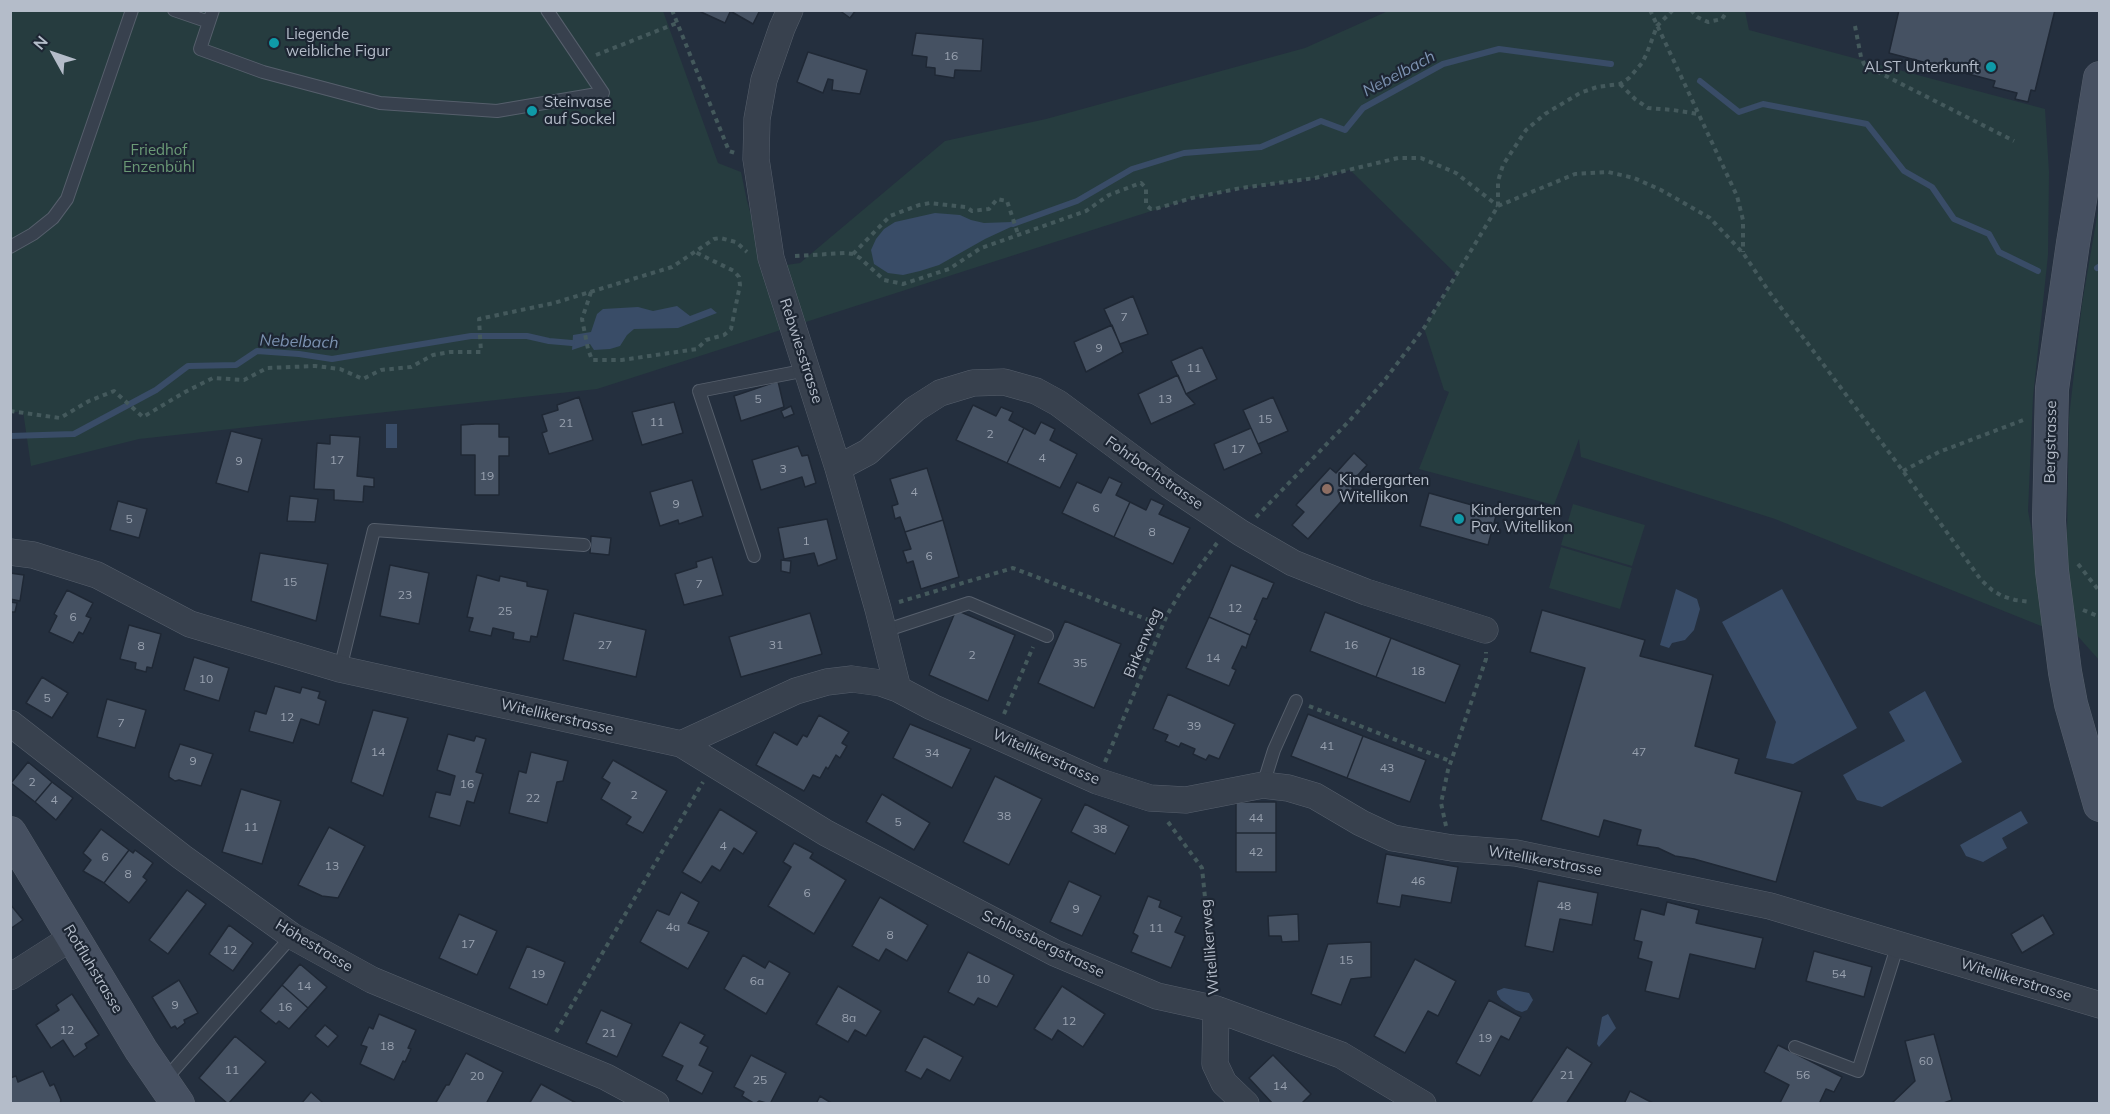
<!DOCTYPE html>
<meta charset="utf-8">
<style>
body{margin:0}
#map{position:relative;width:2110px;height:1114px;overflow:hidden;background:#242f3e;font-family:Mulish,sans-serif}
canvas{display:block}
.frame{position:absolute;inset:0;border:12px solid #b4bcc9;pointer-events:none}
.north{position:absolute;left:24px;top:24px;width:60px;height:60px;-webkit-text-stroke:4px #1d2633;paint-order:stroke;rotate:310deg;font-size:16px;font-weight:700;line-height:24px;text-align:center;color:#b4bcc9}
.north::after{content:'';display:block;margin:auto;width:21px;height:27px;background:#b4bcc9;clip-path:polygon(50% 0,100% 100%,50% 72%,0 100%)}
</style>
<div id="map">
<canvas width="2110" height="1114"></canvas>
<div class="frame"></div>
<div class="north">N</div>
</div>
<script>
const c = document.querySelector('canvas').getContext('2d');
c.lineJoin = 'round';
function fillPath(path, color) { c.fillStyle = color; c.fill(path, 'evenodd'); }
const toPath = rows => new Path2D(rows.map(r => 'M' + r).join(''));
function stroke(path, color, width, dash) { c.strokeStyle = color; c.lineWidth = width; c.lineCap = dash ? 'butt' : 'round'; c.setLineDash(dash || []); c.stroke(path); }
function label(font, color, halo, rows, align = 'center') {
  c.font = font + ' Mulish,sans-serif'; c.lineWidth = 4.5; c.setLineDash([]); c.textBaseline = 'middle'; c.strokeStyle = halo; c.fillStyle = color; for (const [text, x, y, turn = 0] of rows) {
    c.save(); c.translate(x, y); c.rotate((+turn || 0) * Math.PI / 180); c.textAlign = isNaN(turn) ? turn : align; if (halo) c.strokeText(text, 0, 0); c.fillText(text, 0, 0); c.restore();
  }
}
const green = toPath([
 [10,11,663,11,718,163,741,172,747,201,766,268,800,263,945,141,1046,119,1305,48,1388,11,1745,11,1749,30,2045,109,2049,172,2048,255,2033,397,2028,511,2051,630,1775,519,1581,457,1579,439,1554,505,1419,469,1449,392,1444,390,1424,328,1457,275,1350,170,1315,178,1241,188,1192,198,597,389,139,439,31,466,23,411,10,413],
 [2099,205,2099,660,2075,633,2066,597,2069,417,2082,304],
 [1573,504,1645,525,1632,566,1561,545],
 [1561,547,1632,568,1620,609,1549,588]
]);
const water = toPath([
 [935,213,960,215,971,220,984,223,1012,222,1013,226,985,239,939,265,920,271,903,275,888,273,874,264,871,250,876,239,884,229,895,222],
 [677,306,690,316,711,308,717,313,678,328,634,329,627,335,620,346,610,349,594,350,590,344,572,350,573,335,591,332,597,314,603,309,638,307,653,311],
 [386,424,397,424,397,448,386,448],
 [1676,589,1697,599,1700,609,1694,630,1685,640,1672,643,1669,648,1660,645],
 [1782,589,1857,728,1793,764,1766,758,1776,722,1722,622],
 [1925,691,1962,762,1882,807,1857,800,1843,775,1905,741,1889,712],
 [2021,811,2028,823,2002,838,2007,848,1983,862,1966,856,1960,845],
 [1504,988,1529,993,1533,1000,1527,1010,1522,1012,1516,1010,1501,1000,1497,994,1497,991],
 [1608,1014,1616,1028,1599,1047,1597,1044,1602,1017]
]);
const stream = toPath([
 [1700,81,1739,112,1763,104,1867,124,1904,171,1932,187,1954,219,1989,234,1999,252,2038,271],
 [1013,224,1077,201,1132,169,1184,153,1261,147,1321,121,1345,130,1363,108,1443,64,1499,49,1611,64],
 [2097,268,2100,266],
 [10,436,74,434,156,390,188,366,236,365,257,351,299,354,332,359,471,336,527,336,549,341,572,343]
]);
const building = toPath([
 [702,10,731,10,725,23,701,12,702,10],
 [732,10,760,10,753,24,732,12,732,10],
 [839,10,856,10,850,18,839,10],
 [1899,10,2055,10,2035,91,2031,90,2028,102,2015,99,2017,93,1993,87,1995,81,1889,53,1899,10],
 [916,33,983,39,981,71,955,70,954,78,935,75,935,68,926,67,927,57,912,55,916,33],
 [808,52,867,70,860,94,832,90,833,80,828,79,823,93,797,82,808,52],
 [1133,296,1148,334,1120,344,1104,309,1133,296],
 [1112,325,1123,352,1086,372,1074,342,1112,325],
 [1202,347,1217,379,1186,394,1171,361,1202,347],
 [1178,375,1186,394,1195,404,1151,424,1138,394,1178,375],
 [778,381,784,407,741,421,734,396,778,381],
 [579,397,593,440,549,454,542,433,547,431,542,415,558,410,557,405,579,397],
 [1273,397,1288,431,1258,444,1243,410,1273,397],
 [674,402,683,433,642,445,632,412,674,402],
 [973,405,996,416,1001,407,1013,412,1009,420,1024,428,1007,463,956,440,973,405],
 [791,406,794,414,784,418,781,411,791,406],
 [1041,422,1055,429,1050,440,1077,454,1060,488,1007,463,1024,428,1035,434,1041,422],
 [475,424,499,424,499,437,509,437,509,456,499,456,499,495,475,495,475,455,461,455,461,425,475,424],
 [1251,428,1262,453,1224,470,1214,444,1251,428],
 [231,431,262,439,248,492,216,483,231,431],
 [330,435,360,437,357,476,374,478,374,487,364,486,363,502,334,500,334,490,314,489,317,443,330,444,330,435],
 [798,446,802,456,808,455,816,483,805,487,802,477,761,490,752,460,798,446],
 [1354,453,1367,465,1349,485,1353,488,1308,539,1292,525,1304,512,1296,505,1330,468,1336,473,1354,453],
 [927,468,943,520,905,532,900,517,895,519,892,506,898,504,890,479,927,468],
 [1109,477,1122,483,1116,495,1130,502,1114,537,1062,513,1077,482,1101,493,1109,477],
 [692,480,703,516,679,524,678,520,660,526,650,492,692,480],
 [1429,493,1497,512,1488,545,1420,526,1429,493],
 [290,496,318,499,315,522,287,521,290,496],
 [1151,499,1164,505,1159,514,1190,528,1173,564,1114,537,1130,502,1146,510,1151,499],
 [118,501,147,509,139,538,110,530,118,501],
 [827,519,837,559,818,566,814,553,784,559,778,528,827,519],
 [943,520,959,577,921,589,913,561,907,563,903,551,911,549,905,532,943,520],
 [591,536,611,538,609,555,590,553,591,536],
 [260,553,328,564,316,621,251,601,260,553],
 [712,557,723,595,684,605,675,574,697,567,696,562,712,557],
 [781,560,791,561,790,573,781,571,781,560],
 [390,565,429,573,419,624,380,616,390,565],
 [1231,565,1274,583,1267,599,1263,598,1254,619,1257,620,1250,635,1209,617,1231,565],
 [10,573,24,575,20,601,10,599,10,573],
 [477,575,499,581,500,576,527,582,527,586,548,590,537,637,531,636,530,642,513,639,514,633,493,628,491,636,469,631,473,618,467,617,477,575],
 [67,590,93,603,86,616,91,618,83,634,79,632,73,643,49,632,57,616,54,614,67,590],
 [10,602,17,603,15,612,10,612,10,602],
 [956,610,1015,635,988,701,929,675,956,610],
 [1542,610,1645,640,1640,656,1713,675,1695,746,1739,759,1735,773,1802,792,1776,882,1694,859,1675,856,1658,848,1637,845,1641,830,1604,820,1599,837,1541,820,1585,668,1530,652,1542,610],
 [1325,612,1391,638,1376,677,1310,651,1325,612],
 [574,613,646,630,636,677,563,660,574,613],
 [810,613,822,654,741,677,729,637,810,613],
 [1209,617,1250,635,1246,648,1242,646,1232,668,1236,670,1229,686,1186,668,1209,617],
 [1065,621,1121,644,1094,708,1038,683,1065,621],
 [129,625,161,634,152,668,147,667,146,672,135,669,136,663,120,659,129,625],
 [1391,638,1460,665,1445,703,1376,677,1391,638],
 [194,657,229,668,219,701,184,690,194,657],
 [42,677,68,693,52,718,26,703,42,677],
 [275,686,300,693,302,687,320,692,318,698,326,701,319,725,301,719,293,743,249,731,255,711,266,714,275,686],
 [1168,694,1235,724,1219,759,1209,755,1206,760,1193,754,1195,749,1181,743,1179,747,1165,741,1168,735,1153,729,1168,694],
 [107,699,146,710,135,748,97,737,107,699],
 [373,710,408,718,383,796,351,782,373,710],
 [1308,714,1363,736,1347,778,1291,756,1308,714],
 [819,715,849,732,842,743,847,746,840,758,836,755,828,769,826,767,820,778,813,775,804,791,756,765,774,732,797,745,803,735,807,737,819,715],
 [910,724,971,749,952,788,893,758,910,724],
 [448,734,474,741,476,736,486,739,476,772,483,774,474,803,467,801,460,826,429,817,436,792,450,795,455,776,437,770,448,734],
 [1363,736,1426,760,1410,802,1347,778,1363,736],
 [180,744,213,754,201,786,179,780,175,781,169,777,169,773,180,744],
 [531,752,568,761,563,781,557,782,547,823,509,813,519,771,526,773,531,752],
 [613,760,667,791,643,833,626,824,631,817,601,799,610,783,602,778,613,760],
 [28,762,52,782,35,802,11,783,28,762],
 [995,776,1042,799,1009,865,963,842,995,776],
 [52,782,73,798,56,820,35,802,52,782],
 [241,789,281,801,262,864,222,852,241,789],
 [882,794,930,823,914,850,866,822,882,794],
 [1236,802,1276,802,1276,833,1236,833,1236,802],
 [1085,804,1129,826,1115,854,1071,832,1085,804],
 [720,809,757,832,743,854,734,848,720,871,712,866,701,883,682,872,720,809],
 [329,827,365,846,338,898,322,896,298,885,329,827],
 [101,829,129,850,104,883,83,871,91,860,83,853,101,829],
 [1236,833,1276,833,1276,872,1236,872,1236,833],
 [794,843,813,853,810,858,846,880,814,934,768,906,791,867,783,862,794,843],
 [129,850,133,853,135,850,153,863,143,877,147,880,129,903,104,883,129,850],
 [1386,854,1458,867,1451,903,1402,895,1400,907,1377,903,1386,854],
 [1069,881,1101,896,1082,936,1050,922,1069,881],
 [1538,881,1598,893,1592,925,1560,919,1553,952,1525,946,1538,881],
 [187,890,206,904,168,954,149,940,187,890],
 [681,892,699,902,688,923,709,932,688,969,640,942,657,910,669,915,681,892],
 [1148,896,1161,901,1159,907,1182,917,1175,932,1185,936,1171,968,1131,952,1138,936,1133,933,1148,896],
 [880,897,928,925,907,961,886,949,879,961,852,946,880,897],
 [1667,902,1699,910,1696,923,1763,938,1755,969,1690,954,1679,999,1645,991,1652,962,1638,958,1642,942,1634,940,1641,909,1664,915,1667,902],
 [10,904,23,920,10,929,10,904],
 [459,914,497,931,477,975,439,958,459,914],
 [1298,914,1299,941,1282,942,1281,936,1269,936,1268,916,1298,914],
 [2043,915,2054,934,2022,953,2011,934,2043,915],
 [229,925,253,943,233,971,209,954,229,925],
 [1371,942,1371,977,1351,979,1341,1005,1311,994,1328,944,1371,942],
 [527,946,565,962,547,1005,509,988,527,946],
 [1814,951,1872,967,1864,997,1806,981,1814,951],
 [968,952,1014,975,997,1007,978,998,974,1005,948,992,968,952],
 [743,955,765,968,769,961,790,973,766,1014,724,989,743,955],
 [1415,959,1456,981,1438,1016,1428,1011,1405,1053,1374,1036,1415,959],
 [300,964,327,987,308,1008,282,985,300,964],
 [179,980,198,1013,184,1020,185,1023,177,1029,175,1026,171,1028,152,997,179,980],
 [282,985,308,1008,289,1029,279,1021,276,1024,260,1011,282,985],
 [838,986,881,1011,866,1036,855,1030,848,1042,816,1024,838,986],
 [1062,986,1105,1014,1083,1047,1058,1030,1052,1040,1034,1029,1062,986],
 [72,994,99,1035,85,1044,87,1048,74,1057,63,1040,51,1048,36,1025,59,1010,56,1005,72,994],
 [1489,1000,1521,1017,1509,1040,1501,1036,1480,1076,1456,1063,1489,1000],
 [601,1010,632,1024,617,1057,586,1043,601,1010],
 [379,1014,416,1030,408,1048,411,1049,405,1062,403,1061,394,1080,360,1064,367,1047,361,1045,369,1027,373,1029,379,1014],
 [680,1022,705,1035,700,1043,708,1047,699,1065,713,1072,702,1094,676,1080,683,1066,662,1056,680,1022],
 [325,1025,338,1036,328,1047,315,1036,325,1025],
 [1934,1034,1952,1100,1941,1104,1891,1104,1915,1081,1905,1041,1934,1034],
 [235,1036,266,1062,228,1104,199,1078,235,1036],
 [924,1036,963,1057,950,1081,927,1069,921,1079,905,1071,924,1036],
 [1778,1045,1842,1077,1834,1092,1826,1089,1819,1104,1780,1103,1789,1085,1764,1072,1778,1045],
 [1567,1047,1592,1063,1566,1104,1533,1104,1531,1102,1567,1047],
 [466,1053,503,1072,486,1104,435,1104,446,1085,449,1085,466,1053],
 [751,1055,786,1073,770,1104,759,1101,755,1104,742,1096,744,1092,734,1087,751,1055],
 [1273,1055,1311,1094,1301,1104,1273,1104,1249,1078,1273,1055],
 [43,1071,50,1086,54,1084,61,1100,60,1104,10,1104,10,1078,16,1076,18,1082,43,1071],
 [541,1084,578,1104,529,1104,541,1084],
 [1630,1091,1647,1100,1655,1104,1624,1104,1630,1091],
 [311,1092,322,1102,321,1104,301,1104,311,1092],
 [820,1096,833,1104,816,1104,820,1096]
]);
const path = toPath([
 [672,10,729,151,735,153],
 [1650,10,1737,196,1743,220,1743,252],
 [1691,10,1697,17,1708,22,1722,19,1728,10],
 [1855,26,1861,57,1864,64,1870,68,2014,141],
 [596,55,677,23],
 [1620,84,1635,99,1648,108,1673,110,1698,114],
 [1498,206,1575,174,1608,172,1634,178,1661,190,1710,218,1743,253,1770,293,1903,471,1981,580,1992,590,2002,596,2015,600,2031,602],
 [853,254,890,216,919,205,930,203,966,207,972,211,989,209,997,199,1007,201,1018,234],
 [795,256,845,253,853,254,860,258,884,280,903,284,949,269,981,248,1086,211,1109,195,1138,184,1141,183,1146,188,1146,205,1151,209,1155,209,1192,198,1241,188,1315,178,1398,158,1421,158,1456,173,1498,206],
 [591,292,582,319,588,349,592,360,622,360,697,349,706,340,724,335,731,329,740,285,739,277,734,271,695,252],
 [10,411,60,418,89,401,114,391,143,417,185,392,213,378,244,380,267,368,315,366,340,369,363,379,381,370,411,367,433,355,450,352,481,352,479,319,554,303,672,267,714,239,720,238,736,242,747,252],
 [1903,471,1939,452,2026,419],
 [1256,517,1352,418,1384,381,1424,328,1498,206,1498,181,1503,165,1526,130,1545,114,1580,93,1597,87,1620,84,1629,78,1642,63,1647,53,1657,26,1673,10],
 [2078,564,2100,592],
 [899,602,1013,568,1162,625],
 [2083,610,2100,617],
 [1309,706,1450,761],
 [1004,714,1033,647],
 [1105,762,1167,615,1180,593,1217,543],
 [1168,822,1202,868,1214,986],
 [1446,826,1441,803,1448,770,1486,659,1486,652],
 [556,1032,703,782]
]);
const service = toPath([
 [174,10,209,22],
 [213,10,200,49,263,72,380,103,497,111,603,93,547,10],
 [10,247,33,234,53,218,67,199,132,10],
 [754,556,699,391,807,370],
 [884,631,969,603,1047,636],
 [340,669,374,530,584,545],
 [1263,785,1274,750,1296,701],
 [1795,1047,1858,1071,1898,944],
 [163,1082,292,936]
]);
const minor = toPath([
 [790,10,782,28,764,80,757,119,756,159,771,258,838,468,878,609,898,689],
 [838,468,868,452,915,409,940,393,973,383,1004,382,1036,391,1058,403,1169,485,1241,533,1293,563,1366,592,1485,630],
 [10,552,33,555,97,575,190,624,340,669,681,744,796,691,827,682,852,679,881,683,898,689,932,707,1097,781,1150,798,1186,800,1263,785,1288,788,1315,796,1361,823,1393,838,1452,848,1516,853,1770,906,2100,1005],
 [10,723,182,857,292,936,372,980,606,1077,656,1104],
 [681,744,826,833,1055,953,1157,996,1216,1009,1341,1055,1423,1104],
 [10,977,74,936],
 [1216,1009,1215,1064,1224,1083,1246,1104]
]);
const secondary = toPath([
 [2100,78,2073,243,2052,389,2049,521,2052,571,2065,672,2071,704,2100,805],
 [10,833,141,1050,178,1104]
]);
const markers = [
 [274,43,6,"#0f9aa8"],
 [1991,67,6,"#0f9aa8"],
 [532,111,6,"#0f9aa8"],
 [1327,489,6,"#8d6e63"],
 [1459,519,6,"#0f9aa8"]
];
const numberNames = [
 ["16",951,56],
 ["7",1124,317],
 ["9",1099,348],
 ["11",1194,368],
 ["5",758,399],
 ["13",1165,399],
 ["15",1265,419],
 ["11",657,422],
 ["21",566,423],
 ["2",990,434],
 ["17",1238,449],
 ["4",1042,458],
 ["17",337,460],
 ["9",239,461],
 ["3",783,469],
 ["19",487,476],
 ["4",914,492],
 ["9",676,504],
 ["6",1096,508],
 ["5",129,519],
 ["8",1152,532],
 ["1",806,541],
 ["6",929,556],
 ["15",290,582],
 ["7",699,584],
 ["23",405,595],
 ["12",1235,608],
 ["25",505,611],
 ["6",73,617],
 ["27",605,645],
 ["31",776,645],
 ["16",1351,645],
 ["8",141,646],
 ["2",972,655],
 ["14",1213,658],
 ["35",1080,663],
 ["18",1418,671],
 ["10",206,679],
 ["5",47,698],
 ["12",287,717],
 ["7",121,723],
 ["39",1194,726],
 ["41",1327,746],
 ["14",378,752],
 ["47",1639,752],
 ["34",932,753],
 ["9",193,761],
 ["43",1387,768],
 ["2",32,782],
 ["16",467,784],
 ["2",634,795],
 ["22",533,798],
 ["4",54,800],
 ["38",1004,816],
 ["44",1256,818],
 ["5",898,822],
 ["11",251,827],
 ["38",1100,829],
 ["4",723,846],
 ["42",1256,852],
 ["6",105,857],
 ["13",332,866],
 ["8",128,874],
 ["46",1418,881],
 ["6",807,893],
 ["48",1564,906],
 ["9",1076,909],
 ["4a",673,927],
 ["11",1156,928],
 ["8",890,935],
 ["17",468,944],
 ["12",230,950],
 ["15",1346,960],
 ["19",538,974],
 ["54",1839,974],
 ["10",983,979],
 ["6a",757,981],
 ["14",304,986],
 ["9",175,1005],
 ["16",285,1007],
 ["8a",849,1018],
 ["12",1069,1021],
 ["12",67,1030],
 ["21",609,1033],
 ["19",1485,1038],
 ["18",387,1046],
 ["60",1926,1061],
 ["11",232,1070],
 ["21",1567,1075],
 ["56",1803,1075],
 ["20",477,1076],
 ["25",760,1080],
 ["14",1280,1086]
];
const poiNames = [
 ["Liegende",286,34],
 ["weibliche Figur",286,51],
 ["ALST Unterkunft",1979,67,"right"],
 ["Steinvase",544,102],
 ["auf Sockel",544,119],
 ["Kindergarten",1339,480],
 ["Witellikon",1339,497],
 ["Kindergarten",1471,510],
 ["Pav. Witellikon",1471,527]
];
const parkNames = [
 ["Friedhof",159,150],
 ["Enzenbühl",159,167]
];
const streetNames = [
 ["Rebwiesstrasse",801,351,72],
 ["Bergstrasse",2051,442,-89],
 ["Fohrbachstrasse",1154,473,35],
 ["Birkenweg",1143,643,-67],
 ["Witellikerstrasse",557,717,13],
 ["Witellikerstrasse",1046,757,24],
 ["Witellikerstrasse",1545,861,10],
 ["Schlossbergstrasse",1043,944,26],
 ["Höhestrasse",314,946,31],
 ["Witellikerweg",1210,947,-95],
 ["Rotfluhstrasse",93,969,59],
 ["Witellikerstrasse",2016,980,17]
];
const waterNames = [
 ["Nebelbach",1399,74,-28],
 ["Nebelbach",299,342,2]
];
fillPath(green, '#263c3f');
fillPath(water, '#394c67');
stroke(stream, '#394c67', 6);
fillPath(building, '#455162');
stroke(building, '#1f2835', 1.5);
stroke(service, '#565f6c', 14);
stroke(minor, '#565f6c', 27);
stroke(secondary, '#565f6c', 34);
stroke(path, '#44595c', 4, [4.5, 4.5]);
stroke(service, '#38414e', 12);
stroke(minor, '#38414e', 26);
stroke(secondary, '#465061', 33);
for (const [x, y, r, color] of markers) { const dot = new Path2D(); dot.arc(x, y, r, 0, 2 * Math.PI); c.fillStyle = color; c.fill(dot); stroke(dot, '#1d2633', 2); }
label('12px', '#98a1af', null, numberNames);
label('15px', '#b4bcc9', '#1d2633', poiNames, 'left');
label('15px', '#6b9a76', '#1d2633', parkNames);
label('15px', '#b4bcc9', '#1d2633', streetNames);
label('italic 16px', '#7c92b1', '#1d2633', waterNames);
</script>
